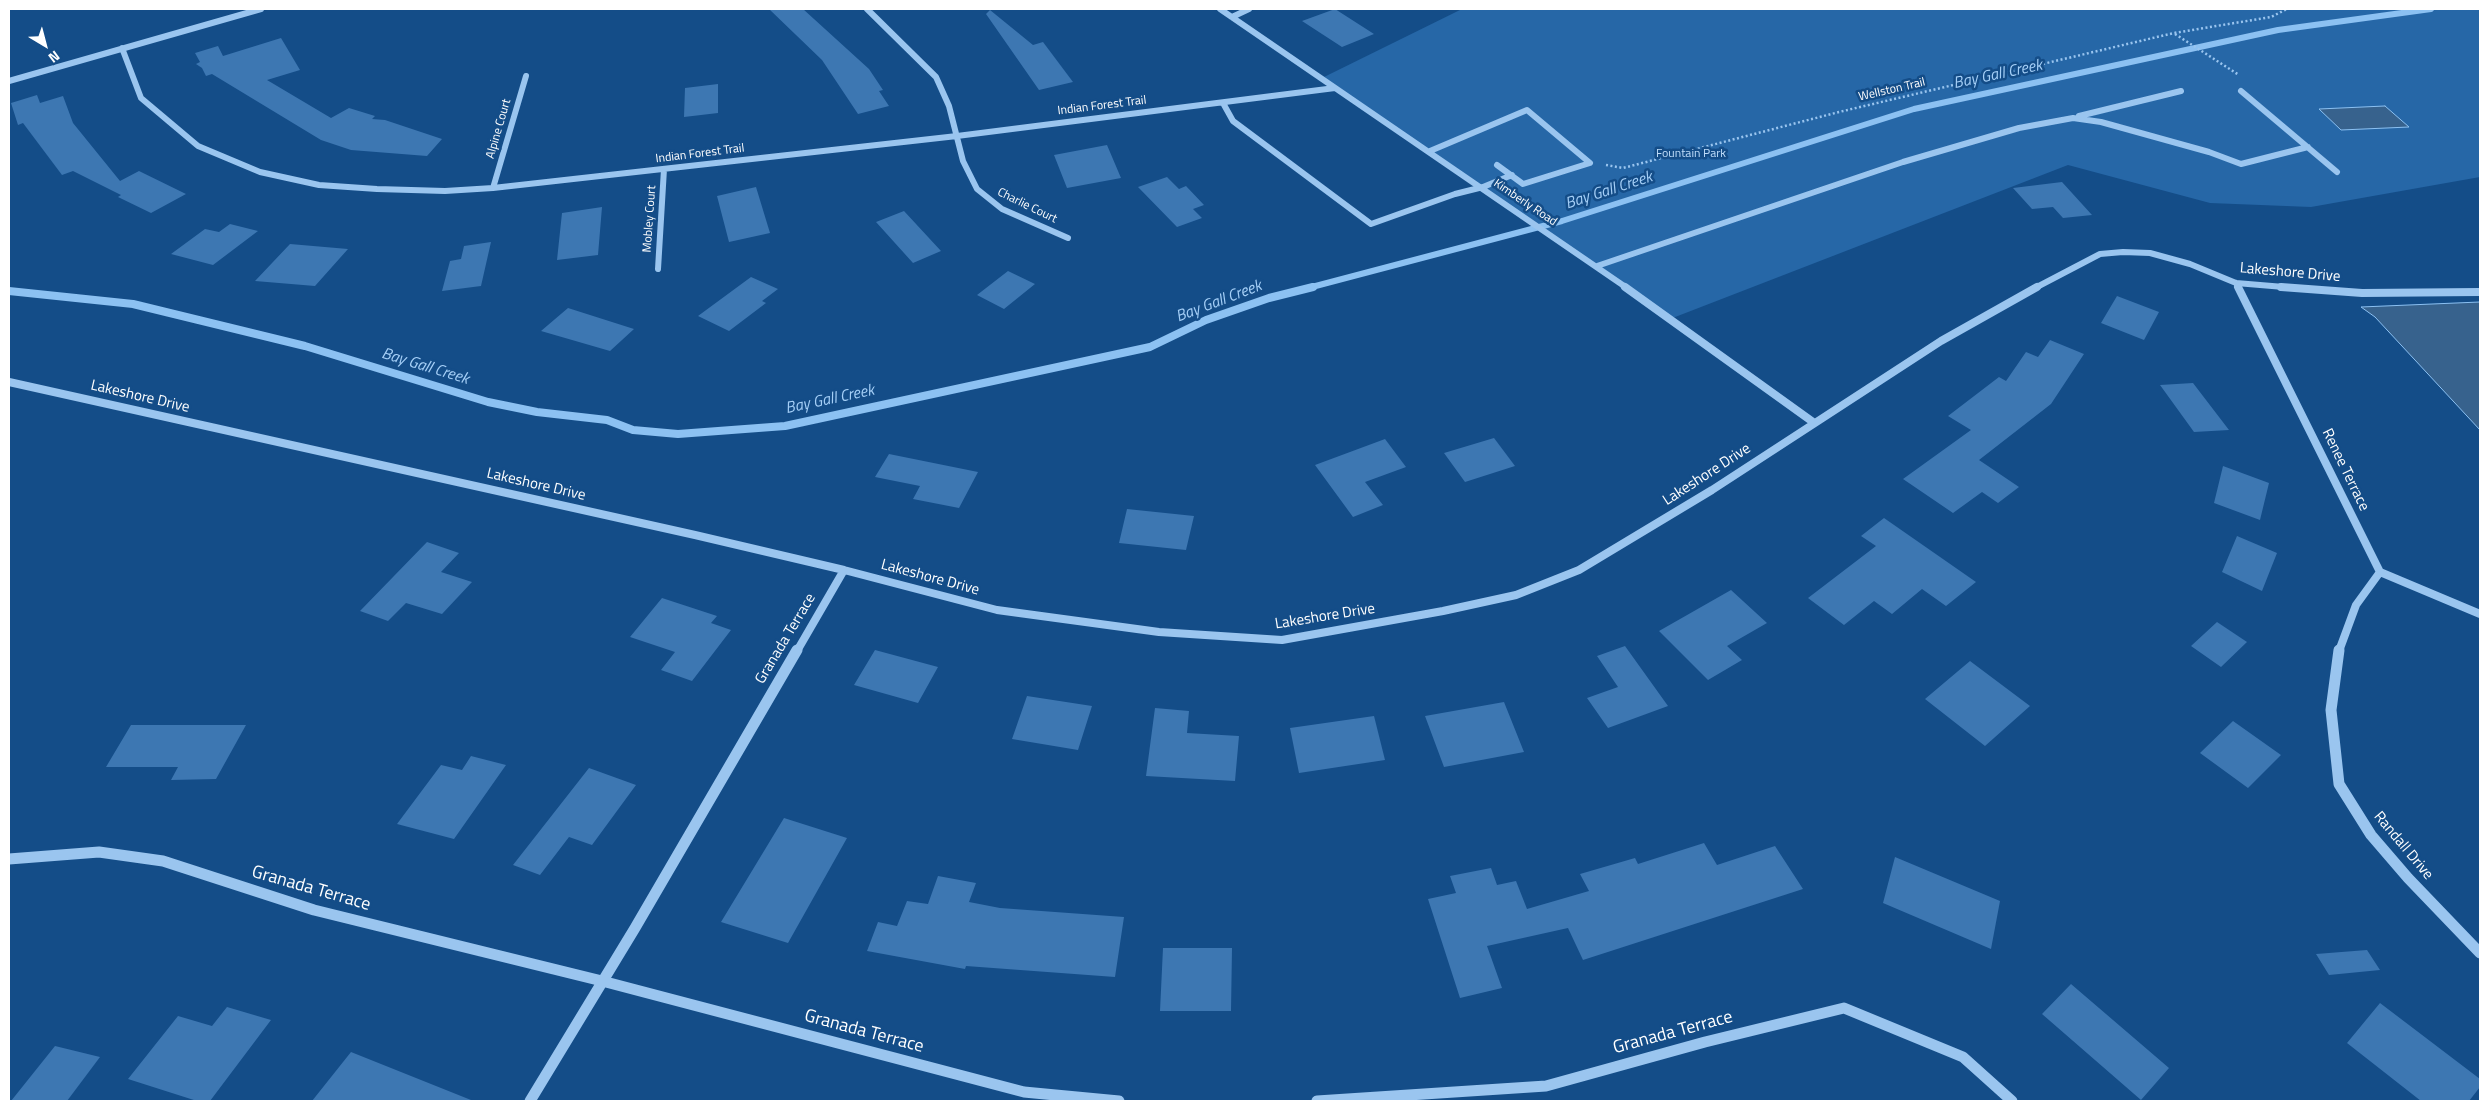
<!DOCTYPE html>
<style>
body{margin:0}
#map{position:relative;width:2489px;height:1110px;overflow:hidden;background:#144d88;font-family:"Titillium Web",sans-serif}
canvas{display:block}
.frame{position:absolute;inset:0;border:10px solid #fff;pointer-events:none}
.north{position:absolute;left:20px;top:20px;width:50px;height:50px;-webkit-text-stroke:4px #144d88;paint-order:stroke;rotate:143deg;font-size:14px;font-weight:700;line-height:20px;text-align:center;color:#fff}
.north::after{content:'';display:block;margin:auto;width:18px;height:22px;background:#fff;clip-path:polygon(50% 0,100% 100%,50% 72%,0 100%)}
</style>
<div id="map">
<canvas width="2489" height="1110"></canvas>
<div class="frame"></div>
<div class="north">N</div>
</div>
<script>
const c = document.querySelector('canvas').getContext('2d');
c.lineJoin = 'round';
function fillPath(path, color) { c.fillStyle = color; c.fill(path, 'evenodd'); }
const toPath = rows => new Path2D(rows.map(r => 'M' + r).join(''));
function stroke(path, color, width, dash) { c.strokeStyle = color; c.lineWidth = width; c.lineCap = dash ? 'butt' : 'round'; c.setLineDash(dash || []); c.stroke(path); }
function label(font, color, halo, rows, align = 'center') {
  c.font = font + ' "Titillium Web",sans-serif'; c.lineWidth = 5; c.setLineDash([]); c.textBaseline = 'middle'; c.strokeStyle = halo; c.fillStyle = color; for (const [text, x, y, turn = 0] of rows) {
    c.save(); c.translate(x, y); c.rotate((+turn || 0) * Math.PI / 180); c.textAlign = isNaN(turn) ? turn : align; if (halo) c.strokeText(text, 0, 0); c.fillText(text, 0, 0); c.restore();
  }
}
const green = toPath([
 [1462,9,2480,9,2480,177,2311,207,2210,203,2068,165,1670,319,1322,78]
]);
const water = toPath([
 [2385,106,2409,127,2341,130,2319,109,2385,106],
 [2480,302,2480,430,2375,317,2361,307,2480,302]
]);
const streamFar1 = toPath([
 [1308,288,1562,221,1914,109,2278,30,2431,9]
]);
const stream = toPath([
 [9,291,133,304,305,346,488,402,537,412,607,420,633,430,678,434,785,426,1150,347,1206,320,1269,298,1313,287]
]);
const building = toPath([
 [769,9,803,9,869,69,883,90,879,91,889,106,858,114,822,60],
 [1335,9,1374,34,1342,47,1302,21],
 [990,10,1033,45,1043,42,1073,82,1039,90,986,14],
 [281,38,300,70,267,80,331,118,349,108,375,116,372,119,385,120,442,139,427,156,351,150,321,140,212,74,206,76,202,68,196,64,200,62,195,53,218,46,223,56],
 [718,84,718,113,684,117,685,88],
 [37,95,40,103,63,96,73,123,120,181,139,171,186,194,151,213,118,197,121,195,73,171,62,175,23,123,18,125,11,103],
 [1107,145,1121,178,1067,188,1054,155],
 [1167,177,1179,189,1186,186,1204,205,1193,209,1202,218,1177,227,1138,187],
 [2062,182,2092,215,2063,218,2053,207,2032,209,2013,188],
 [756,187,770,233,729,242,717,196],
 [602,207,598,255,557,260,562,213],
 [904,211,941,251,913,263,876,222],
 [230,224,258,231,213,265,171,254,205,229,219,232],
 [491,242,481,286,442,291,450,261,461,259,464,246],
 [290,244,348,249,315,286,255,281],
 [1008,271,1035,284,1004,309,977,295],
 [751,277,778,289,762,301,766,303,729,331,698,316],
 [2117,296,2159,312,2144,340,2101,323],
 [568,308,634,329,610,351,541,331],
 [2050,340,2084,354,2051,404,1979,460,2019,487,1998,503,1982,492,1953,513,1903,479,1971,430,1948,416,1999,377,2006,381,2026,352,2038,357],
 [2193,383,2229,430,2194,432,2160,385],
 [1494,438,1515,466,1465,482,1444,453],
 [1385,439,1406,467,1365,482,1383,505,1353,517,1315,465],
 [889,454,978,472,959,508,913,499,920,486,875,477],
 [2223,466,2269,483,2260,520,2214,503],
 [1127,509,1194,516,1186,550,1119,543],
 [1884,518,1976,582,1946,606,1922,589,1892,614,1874,601,1844,625,1808,598,1876,546,1861,536],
 [2237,536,2277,553,2262,591,2222,572],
 [427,542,459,553,441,572,472,582,442,614,406,603,388,621,360,611],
 [1731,590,1767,623,1727,646,1742,660,1708,680,1659,631],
 [662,598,717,616,711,623,731,630,692,681,661,670,675,652,630,637],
 [2217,622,2247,642,2221,667,2191,646],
 [1625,646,1668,706,1608,728,1587,698,1618,687,1597,656],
 [875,650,938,667,918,703,854,685],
 [1970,661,2030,706,1985,746,1925,699],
 [1027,696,1092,706,1078,750,1012,739],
 [1504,702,1524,752,1444,767,1425,716],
 [1155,708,1189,711,1187,733,1239,736,1235,781,1146,776],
 [1374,716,1385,760,1299,773,1290,728],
 [2233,721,2281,755,2248,788,2200,753],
 [131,725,246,725,216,779,171,780,178,767,106,767],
 [471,756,506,765,454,839,397,824,441,765,462,770],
 [589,768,636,785,592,845,569,837,540,875,513,865],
 [784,818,847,838,788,943,721,922],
 [1704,843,1717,865,1775,846,1803,889,1583,960,1568,928,1487,946,1502,988,1460,998,1428,899,1456,893,1450,876,1491,868,1497,885,1516,881,1527,909,1589,891,1580,874,1635,858,1638,864],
 [1895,857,2000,901,1991,949,1883,903],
 [938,876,976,883,969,902,1000,908,1124,917,1115,977,966,966,965,969,867,951,878,922,897,926,907,901,928,904],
 [1163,948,1232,948,1231,1011,1160,1011],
 [2367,950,2380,970,2329,975,2316,954],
 [2071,984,2169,1068,2141,1100,2042,1014],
 [2380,1003,2480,1079,2480,1087,2469,1101,2421,1101,2347,1043],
 [227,1007,271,1020,210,1101,197,1101,128,1079,178,1016,212,1026],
 [55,1046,100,1057,67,1101,11,1101],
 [351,1052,471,1100,471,1101,312,1101]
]);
const path = toPath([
 [2175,34,2239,75],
 [1606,165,1623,168,1839,112,2174,33,2271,17,2287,9]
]);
const minorFar2 = toPath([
 [867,9,936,77,949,106,963,161,977,189,1002,209,1068,238],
 [1220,9,1627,288],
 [1232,17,1249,9],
 [122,48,141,98,198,146,260,172,319,185,377,189,445,191,493,188,957,136,1335,88],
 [9,81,261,9],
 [2241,91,2337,172],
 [1223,103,1233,121,1371,224,1455,194,1483,187,1512,175],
 [2079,116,2181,91],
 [1430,151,1527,110,1590,163,1523,184,1497,165],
 [493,188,526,76],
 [1597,266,1903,162,2019,128,2073,118,2101,122,2209,152,2241,164,2308,147],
 [658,269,664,169],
 [2236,283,2239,288],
 [2035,288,2100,254,2123,252,2150,253,2190,264,2236,283,2296,288]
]);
const minorFar1 = toPath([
 [1625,287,1813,422],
 [2238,287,2380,572,2480,614],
 [2281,287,2362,293,2480,292],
 [9,382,695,535,844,570,997,610,1159,632,1282,640,1443,611,1516,595,1579,570,1712,490,1941,341,2037,287],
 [797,651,844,570],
 [2339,651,2356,605,2380,572]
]);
const minor = toPath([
 [2339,650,2331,710,2339,784,2371,835,2408,878,2480,953],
 [9,859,99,852,163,861,314,910,602,981,1024,1092,1119,1101],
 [530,1101,635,928,797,650],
 [1317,1101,1546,1086,1705,1042,1844,1008,1963,1057,2012,1101]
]);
const farStreetnames = [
 ["Wellston Trail",1892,90,-13],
 ["Indian Forest Trail",1102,106,-7],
 ["Alpine Court",499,129,-74],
 ["Indian Forest Trail",700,154,-7],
 ["Kimberly Road",1525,203,34],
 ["Charlie Court",1027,206,26],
 ["Mobley Court",650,219,-86]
];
const farParknames = [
 ["Fountain Park",1691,154]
];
const streetNames = [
 ["Lakeshore Drive",2290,273,5],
 ["Lakeshore Drive",140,397,13],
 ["Renee Terrace",2345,470,64],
 ["Lakeshore Drive",1707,475,-33],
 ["Lakeshore Drive",536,485,13],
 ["Lakeshore Drive",930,578,15],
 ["Lakeshore Drive",1325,617,-9],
 ["Granada Terrace",786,639,-59],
 ["Randall Drive",2403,846,50]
];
const waterNames = [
 ["Bay Gall Creek",1998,75,-12],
 ["Bay Gall Creek",1609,191,-18],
 ["Bay Gall Creek",1219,302,-21],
 ["Bay Gall Creek",425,367,17],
 ["Bay Gall Creek",830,400,-12]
];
const nearStreetnames = [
 ["Granada Terrace",311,889,16],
 ["Granada Terrace",864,1032,15],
 ["Granada Terrace",1673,1033,-15]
];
fillPath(green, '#2667a7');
fillPath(water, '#37628d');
stroke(water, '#8cc1f2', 1);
stroke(streamFar1, '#8cc1f2', 6);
stroke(stream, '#8cc1f2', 8);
fillPath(building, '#3d77b2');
stroke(path, '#9ac5ef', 2.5, [2, 2.5]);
stroke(minorFar2, '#9ac5ef', 6);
stroke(minorFar1, '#9ac5ef', 8);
stroke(minor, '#9ac5ef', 11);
label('12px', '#fff', '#144d88', farStreetnames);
label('12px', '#c0defb', '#144d88', farParknames);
label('15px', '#fff', '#144d88', streetNames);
label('italic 16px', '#a5cff7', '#144d88', waterNames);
label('18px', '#fff', '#144d88', nearStreetnames);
</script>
